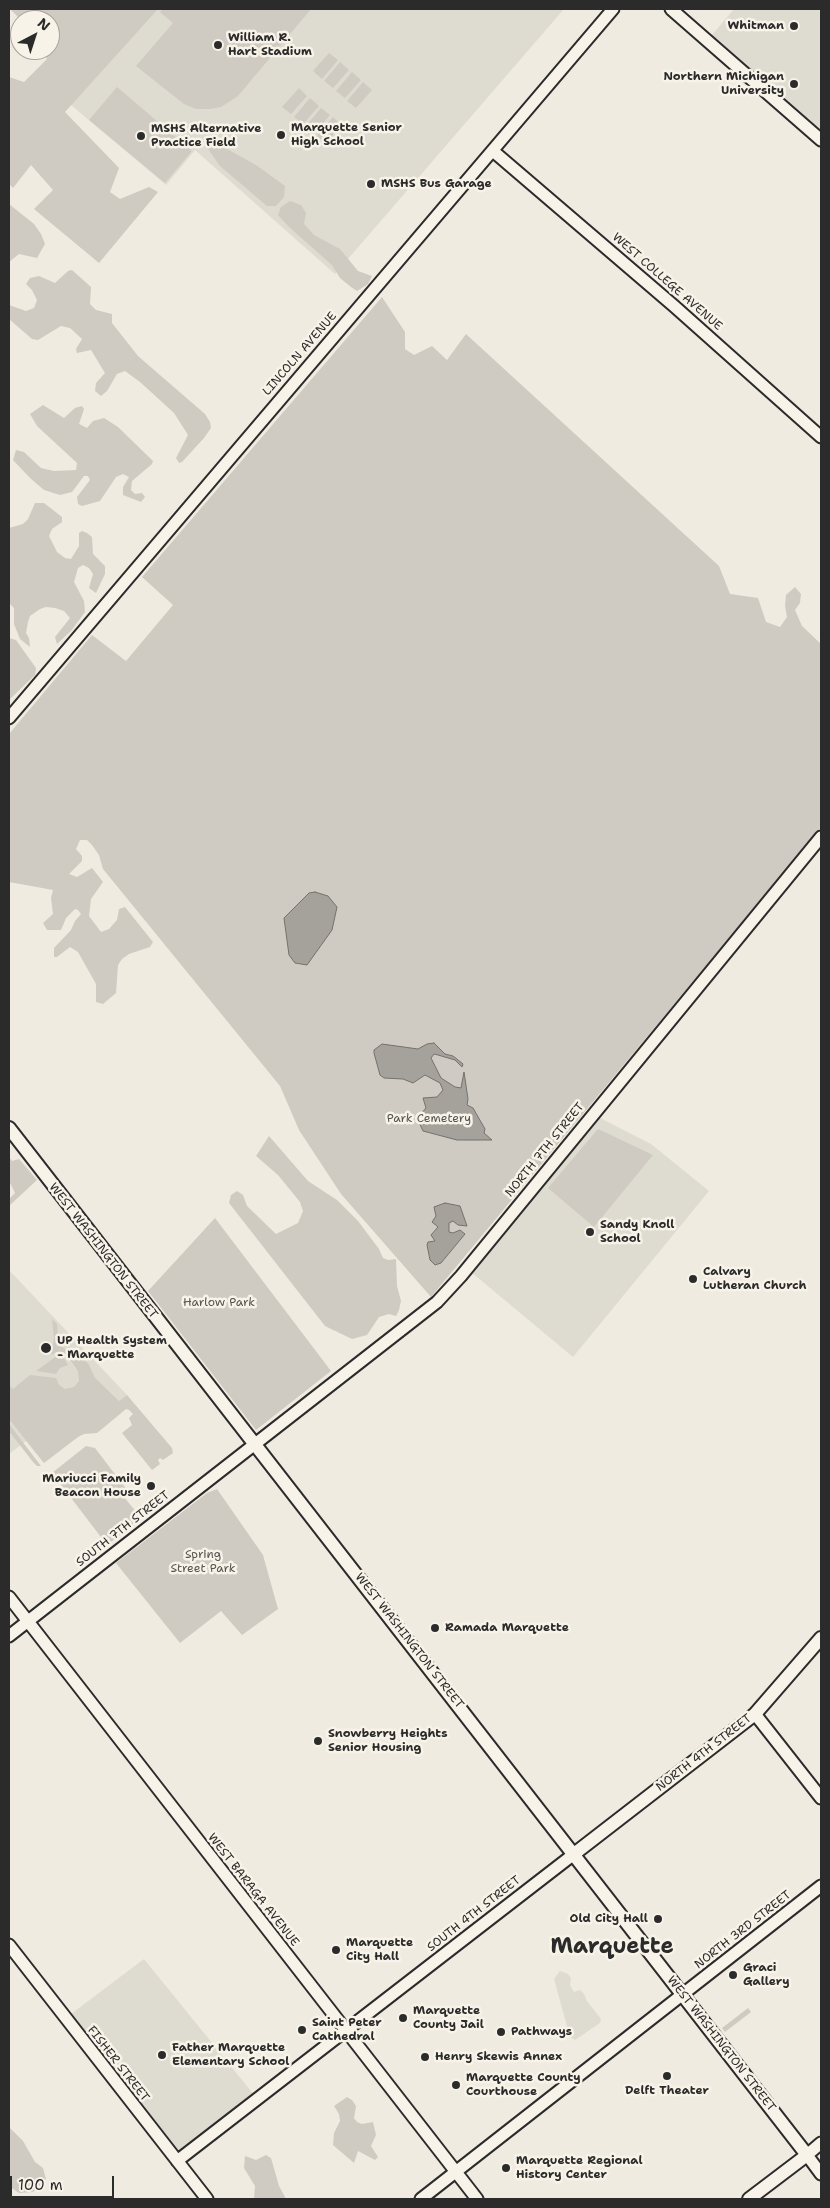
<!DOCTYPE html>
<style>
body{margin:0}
#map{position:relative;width:830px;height:2208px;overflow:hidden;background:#efebe0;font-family:"Shantell Sans",sans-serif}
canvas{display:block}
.frame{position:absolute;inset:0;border:10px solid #2b2b2b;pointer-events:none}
.north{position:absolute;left:10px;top:10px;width:50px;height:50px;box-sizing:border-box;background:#f7f3e8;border:1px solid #a5a39c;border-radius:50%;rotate:40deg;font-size:14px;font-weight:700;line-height:20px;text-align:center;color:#2b2b2b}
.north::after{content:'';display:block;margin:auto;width:18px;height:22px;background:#2b2b2b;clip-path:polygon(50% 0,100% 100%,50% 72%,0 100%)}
.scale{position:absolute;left:10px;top:2176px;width:104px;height:22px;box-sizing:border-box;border:2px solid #2b2b2b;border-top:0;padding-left:6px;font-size:15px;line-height:18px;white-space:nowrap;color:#2b2b2b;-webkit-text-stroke:4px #f7f3e8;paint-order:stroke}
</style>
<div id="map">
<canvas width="830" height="2208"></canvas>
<div class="frame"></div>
<div class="north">N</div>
<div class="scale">100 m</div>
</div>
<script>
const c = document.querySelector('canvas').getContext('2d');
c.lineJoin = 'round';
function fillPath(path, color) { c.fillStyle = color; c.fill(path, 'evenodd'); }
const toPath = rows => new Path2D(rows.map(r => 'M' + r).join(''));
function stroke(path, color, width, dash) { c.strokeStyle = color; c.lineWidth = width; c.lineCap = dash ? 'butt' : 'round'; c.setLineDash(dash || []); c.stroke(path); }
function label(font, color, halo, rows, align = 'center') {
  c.font = font + ' "Shantell Sans",sans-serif'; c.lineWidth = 5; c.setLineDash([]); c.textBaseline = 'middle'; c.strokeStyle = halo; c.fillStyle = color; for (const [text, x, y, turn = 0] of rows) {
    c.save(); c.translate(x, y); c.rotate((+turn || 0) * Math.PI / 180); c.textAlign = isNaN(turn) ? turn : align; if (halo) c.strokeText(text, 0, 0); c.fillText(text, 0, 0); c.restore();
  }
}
const built = toPath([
 [124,9,564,9,335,274,195,150,166,185,71,105],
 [734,9,821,9,821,132,712,35],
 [598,1117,651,1144,709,1191,573,1357,471,1272],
 [9,1270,127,1395,43,1462,26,1441,9,1454],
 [144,1959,255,2096,183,2151,176,2149,71,2014],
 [560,1971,568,1974,571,1978,570,1985,574,1992,580,1990,584,1994,587,2001,601,2019,600,2023,575,2040,570,2037,554,1979]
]);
const green = toPath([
 [10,9,158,9,65,112,119,168,110,192,120,199,149,187,158,192,99,263,34,209,53,190,31,165,13,188,9,184,9,77,24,82,47,59,42,50,50,50,50,20,21,20],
 [163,9,311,9,238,96,221,107,210,109,196,109,184,104,136,66,173,23,160,12],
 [329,53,338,60,322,79,313,71],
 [340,62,349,70,333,88,324,81],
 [352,72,361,80,345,98,336,91],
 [363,82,372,90,356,108,347,101],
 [117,87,192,151,165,183,89,120],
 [299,88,307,96,291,114,282,107],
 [310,98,319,106,303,124,294,117],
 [321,108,330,115,314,134,305,127],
 [333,117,341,125,326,144,317,136],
 [218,144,256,165,285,186,284,197,276,206,267,206,220,166,206,146],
 [290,201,301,205,306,213,304,224,314,235,340,249,358,271,372,276,368,284,357,291,351,287,340,278,332,265,289,227,278,215,281,207],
 [9,204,34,224,41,234,45,244,37,258,19,254,9,262],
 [72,270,91,287,90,304,96,310,112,314,112,323,138,356,205,414,210,422,211,428,204,438,182,462,179,463,176,458,188,435,174,413,140,382,125,371,117,374,107,391,101,396,95,391,96,383,105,373,91,350,77,353,76,349,82,339,70,328,61,326,38,340,32,339,9,319,9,305,26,311,34,308,37,300,32,290,26,284,30,278,39,276,55,283,68,271],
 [382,297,405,332,405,349,414,355,432,346,447,360,466,334,719,566,730,594,758,598,766,622,780,627,787,617,785,606,786,595,795,587,801,594,800,603,795,610,802,626,821,644,821,827,431,1297,341,1194,299,1130,280,1086,103,869,99,855,92,845,87,840,80,840,76,849,82,856,82,861,69,874,77,877,92,868,103,882,91,899,89,916,101,932,109,929,117,920,119,909,125,907,153,942,150,947,129,954,122,959,118,965,116,993,103,1004,96,1002,96,984,78,952,70,947,57,957,54,957,54,948,71,930,75,921,81,914,78,910,75,909,66,918,61,930,47,930,43,923,53,914,51,898,53,890,9,882,9,734,92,635,126,661,173,605,142,577],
 [43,405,64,418,75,408,82,406,84,409,79,424,87,428,93,421,104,418,118,427,153,461,152,464,132,481,131,490,135,494,142,493,145,497,141,502,123,495,123,487,129,477,123,474,116,477,100,501,82,506,78,504,77,497,90,480,88,476,84,476,72,492,60,495,44,490,30,478,13,460,16,450,24,452,41,468,54,471,76,470,77,463,37,426,30,414],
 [35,503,44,503,62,517,62,522,52,529,49,536,57,552,65,558,71,559,79,546,79,533,82,531,87,533,92,537,93,554,105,566,105,574,96,593,89,588,93,574,89,568,83,565,78,568,74,582,84,601,85,612,71,631,57,644,55,637,70,618,64,611,55,608,46,607,40,609,30,616,28,622,26,633,29,638,30,647,20,639,14,624,14,608,9,603,9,528,23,524,28,519],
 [9,638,16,640,36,668,35,675,9,700],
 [598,1129,653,1155,594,1227,548,1188],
 [269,1136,308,1181,337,1200,358,1221,379,1249,383,1258,388,1260,396,1259,397,1286,401,1301,399,1310,396,1316,389,1314,379,1317,367,1335,352,1339,325,1326,229,1203,231,1195,237,1191,243,1195,247,1206,276,1234,298,1223,303,1211,300,1202,278,1175,256,1156],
 [9,1157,12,1161,19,1159,37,1180,9,1206,9,1199,15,1193,9,1181],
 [215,1218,331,1371,256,1430,148,1291],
 [52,1319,57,1324,58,1341,63,1348,88,1363,95,1378,119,1401,127,1395,172,1448,173,1453,163,1460,160,1458,158,1460,160,1464,152,1470,122,1433,132,1425,129,1418,133,1414,129,1410,126,1409,97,1433,84,1434,78,1437,44,1463,9,1419,10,1386,13,1389,30,1375,56,1378,59,1385,65,1389,74,1387,79,1381,78,1371,67,1355,56,1352,51,1355,54,1338],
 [58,1355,64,1358,68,1365,60,1368,56,1374,36,1371],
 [9,1424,41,1466,37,1466,33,1462,9,1431],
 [86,1446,95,1448,127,1490,124,1497,141,1518,107,1545,52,1473],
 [217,1489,263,1555,278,1609,242,1635,221,1611,180,1643,116,1563,207,1493],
 [748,2008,751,2012,725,2032,722,2028],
 [347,2097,352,2100,356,2106,354,2118,357,2122,362,2124,373,2122,376,2135,371,2146,378,2157,375,2160,358,2151,354,2163,333,2145,334,2133,340,2121,339,2114,334,2106],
 [9,2127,23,2141,35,2162,43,2168,46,2179,33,2192,19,2193,9,2186],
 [266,2155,271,2158,279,2186,286,2199,254,2199,255,2186,244,2168,245,2156,256,2160]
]);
const water = toPath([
 [315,892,328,896,337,907,332,930,307,965,295,963,289,955,284,918,309,893,315,892],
 [434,1043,445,1054,453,1056,463,1064,462,1067,455,1060,438,1055,434,1054,431,1058,441,1078,455,1087,461,1088,464,1072,468,1099,467,1105,473,1108,485,1129,484,1133,492,1140,457,1140,423,1131,417,1118,426,1108,423,1098,437,1097,443,1090,440,1083,425,1075,413,1083,403,1079,384,1078,380,1075,374,1053,374,1050,382,1044,418,1049,427,1044,434,1043],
 [445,1203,460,1206,467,1226,458,1225,453,1221,449,1223,449,1232,453,1233,460,1230,465,1234,441,1263,435,1265,430,1260,427,1245,428,1242,435,1241,431,1235,438,1227,432,1222,436,1216,434,1207,445,1203]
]);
const secondary = toPath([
 [671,9,821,140],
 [493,151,674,306,821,437],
 [9,718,613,9],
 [9,1597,477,2199],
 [9,1636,437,1302,461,1276,821,837],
 [755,1714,821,1798],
 [9,1945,207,2199],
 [821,2143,807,2155,821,2174],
 [177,2161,574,1854],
 [421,2199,821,1886]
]);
const primary = toPath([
 [9,1128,807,2155,749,2199],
 [574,1854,755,1714,821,1638]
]);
const markers = [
 [794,26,5,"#2b2b2b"],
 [218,45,5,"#2b2b2b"],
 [794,84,5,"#2b2b2b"],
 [281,135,5,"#2b2b2b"],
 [141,136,5,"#2b2b2b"],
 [371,184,5,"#2b2b2b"],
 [590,1232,5,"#2b2b2b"],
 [693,1279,5,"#2b2b2b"],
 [46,1348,6,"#2b2b2b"],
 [151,1486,5,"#2b2b2b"],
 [435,1628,5,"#2b2b2b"],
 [318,1741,5,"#2b2b2b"],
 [658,1919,5,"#2b2b2b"],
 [336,1950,5,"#2b2b2b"],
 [733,1975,5,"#2b2b2b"],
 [403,2018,5,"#2b2b2b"],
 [302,2030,5,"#2b2b2b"],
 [501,2032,5,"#2b2b2b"],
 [162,2055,5,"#2b2b2b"],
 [425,2057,5,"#2b2b2b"],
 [667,2076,5,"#2b2b2b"],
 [456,2085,5,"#2b2b2b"],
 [506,2168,5,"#2b2b2b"]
];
const poiNames = [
 ["Whitman",784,26,"right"],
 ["William R.",228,38],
 ["Hart Stadium",228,52],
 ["Northern Michigan",784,77,"right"],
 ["University",784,91,"right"],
 ["Marquette Senior",291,128],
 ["High School",291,142],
 ["MSHS Alternative",151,129],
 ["Practice Field",151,143],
 ["MSHS Bus Garage",381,184],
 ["Sandy Knoll",600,1225],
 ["School",600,1239],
 ["Calvary",703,1272],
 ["Lutheran Church",703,1286],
 ["UP Health System",57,1341],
 ["- Marquette",57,1355],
 ["Mariucci Family",141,1479,"right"],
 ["Beacon House",141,1493,"right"],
 ["Ramada Marquette",445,1628],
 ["Snowberry Heights",328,1734],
 ["Senior Housing",328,1748],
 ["Old City Hall",648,1919,"right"],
 ["Marquette",346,1943],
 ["City Hall",346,1957],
 ["Graci",743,1968],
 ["Gallery",743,1982],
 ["Marquette",413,2011],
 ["County Jail",413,2025],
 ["Saint Peter",312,2023],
 ["Cathedral",312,2037],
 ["Pathways",511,2032],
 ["Father Marquette",172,2048],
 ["Elementary School",172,2062],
 ["Henry Skewis Annex",435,2057],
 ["Marquette County",466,2078],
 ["Courthouse",466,2092],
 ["Delft Theater",667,2091,"center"],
 ["Marquette Regional",516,2161],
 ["History Center",516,2175]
];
const streetNames = [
 ["WEST COLLEGE AVENUE",667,282,41],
 ["LINCOLN AVENUE",300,354,-49],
 ["NORTH 7TH STREET",545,1150,-51],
 ["WEST WASHINGTON STREET",103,1251,52],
 ["SOUTH 7TH STREET",123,1529,-38],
 ["WEST WASHINGTON STREET",409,1641,52],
 ["NORTH 4TH STREET",704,1753,-38],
 ["WEST BARAGA AVENUE",253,1890,52],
 ["SOUTH 4TH STREET",474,1914,-38],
 ["NORTH 3RD STREET",743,1930,-38],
 ["WEST WASHINGTON STREET",721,2044,52],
 ["FISHER STREET",118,2064,52]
];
const parkNames = [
 ["Park Cemetery",429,1119],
 ["Harlow Park",219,1303],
 ["Spring",203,1555],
 ["Street Park",203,1569]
];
const townNames = [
 ["Marquette",612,1947]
];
fillPath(built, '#dedbd1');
fillPath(green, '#cfcbc2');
fillPath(water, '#a4a29a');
stroke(water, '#74726e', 1);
stroke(secondary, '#2b2b2b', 15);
stroke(primary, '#2b2b2b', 16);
stroke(secondary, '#f7f3e8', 11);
stroke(primary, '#f7f3e8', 12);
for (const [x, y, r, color] of markers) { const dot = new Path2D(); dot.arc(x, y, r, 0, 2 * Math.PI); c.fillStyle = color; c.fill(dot); stroke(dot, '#f7f3e8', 2); }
label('bold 12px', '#2b2b2b', '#f7f3e8', poiNames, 'left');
label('12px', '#2b2b2b', '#f7f3e8', streetNames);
label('12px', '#545351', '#f7f3e8', parkNames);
label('bold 22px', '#2b2b2b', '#f7f3e8', townNames);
</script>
